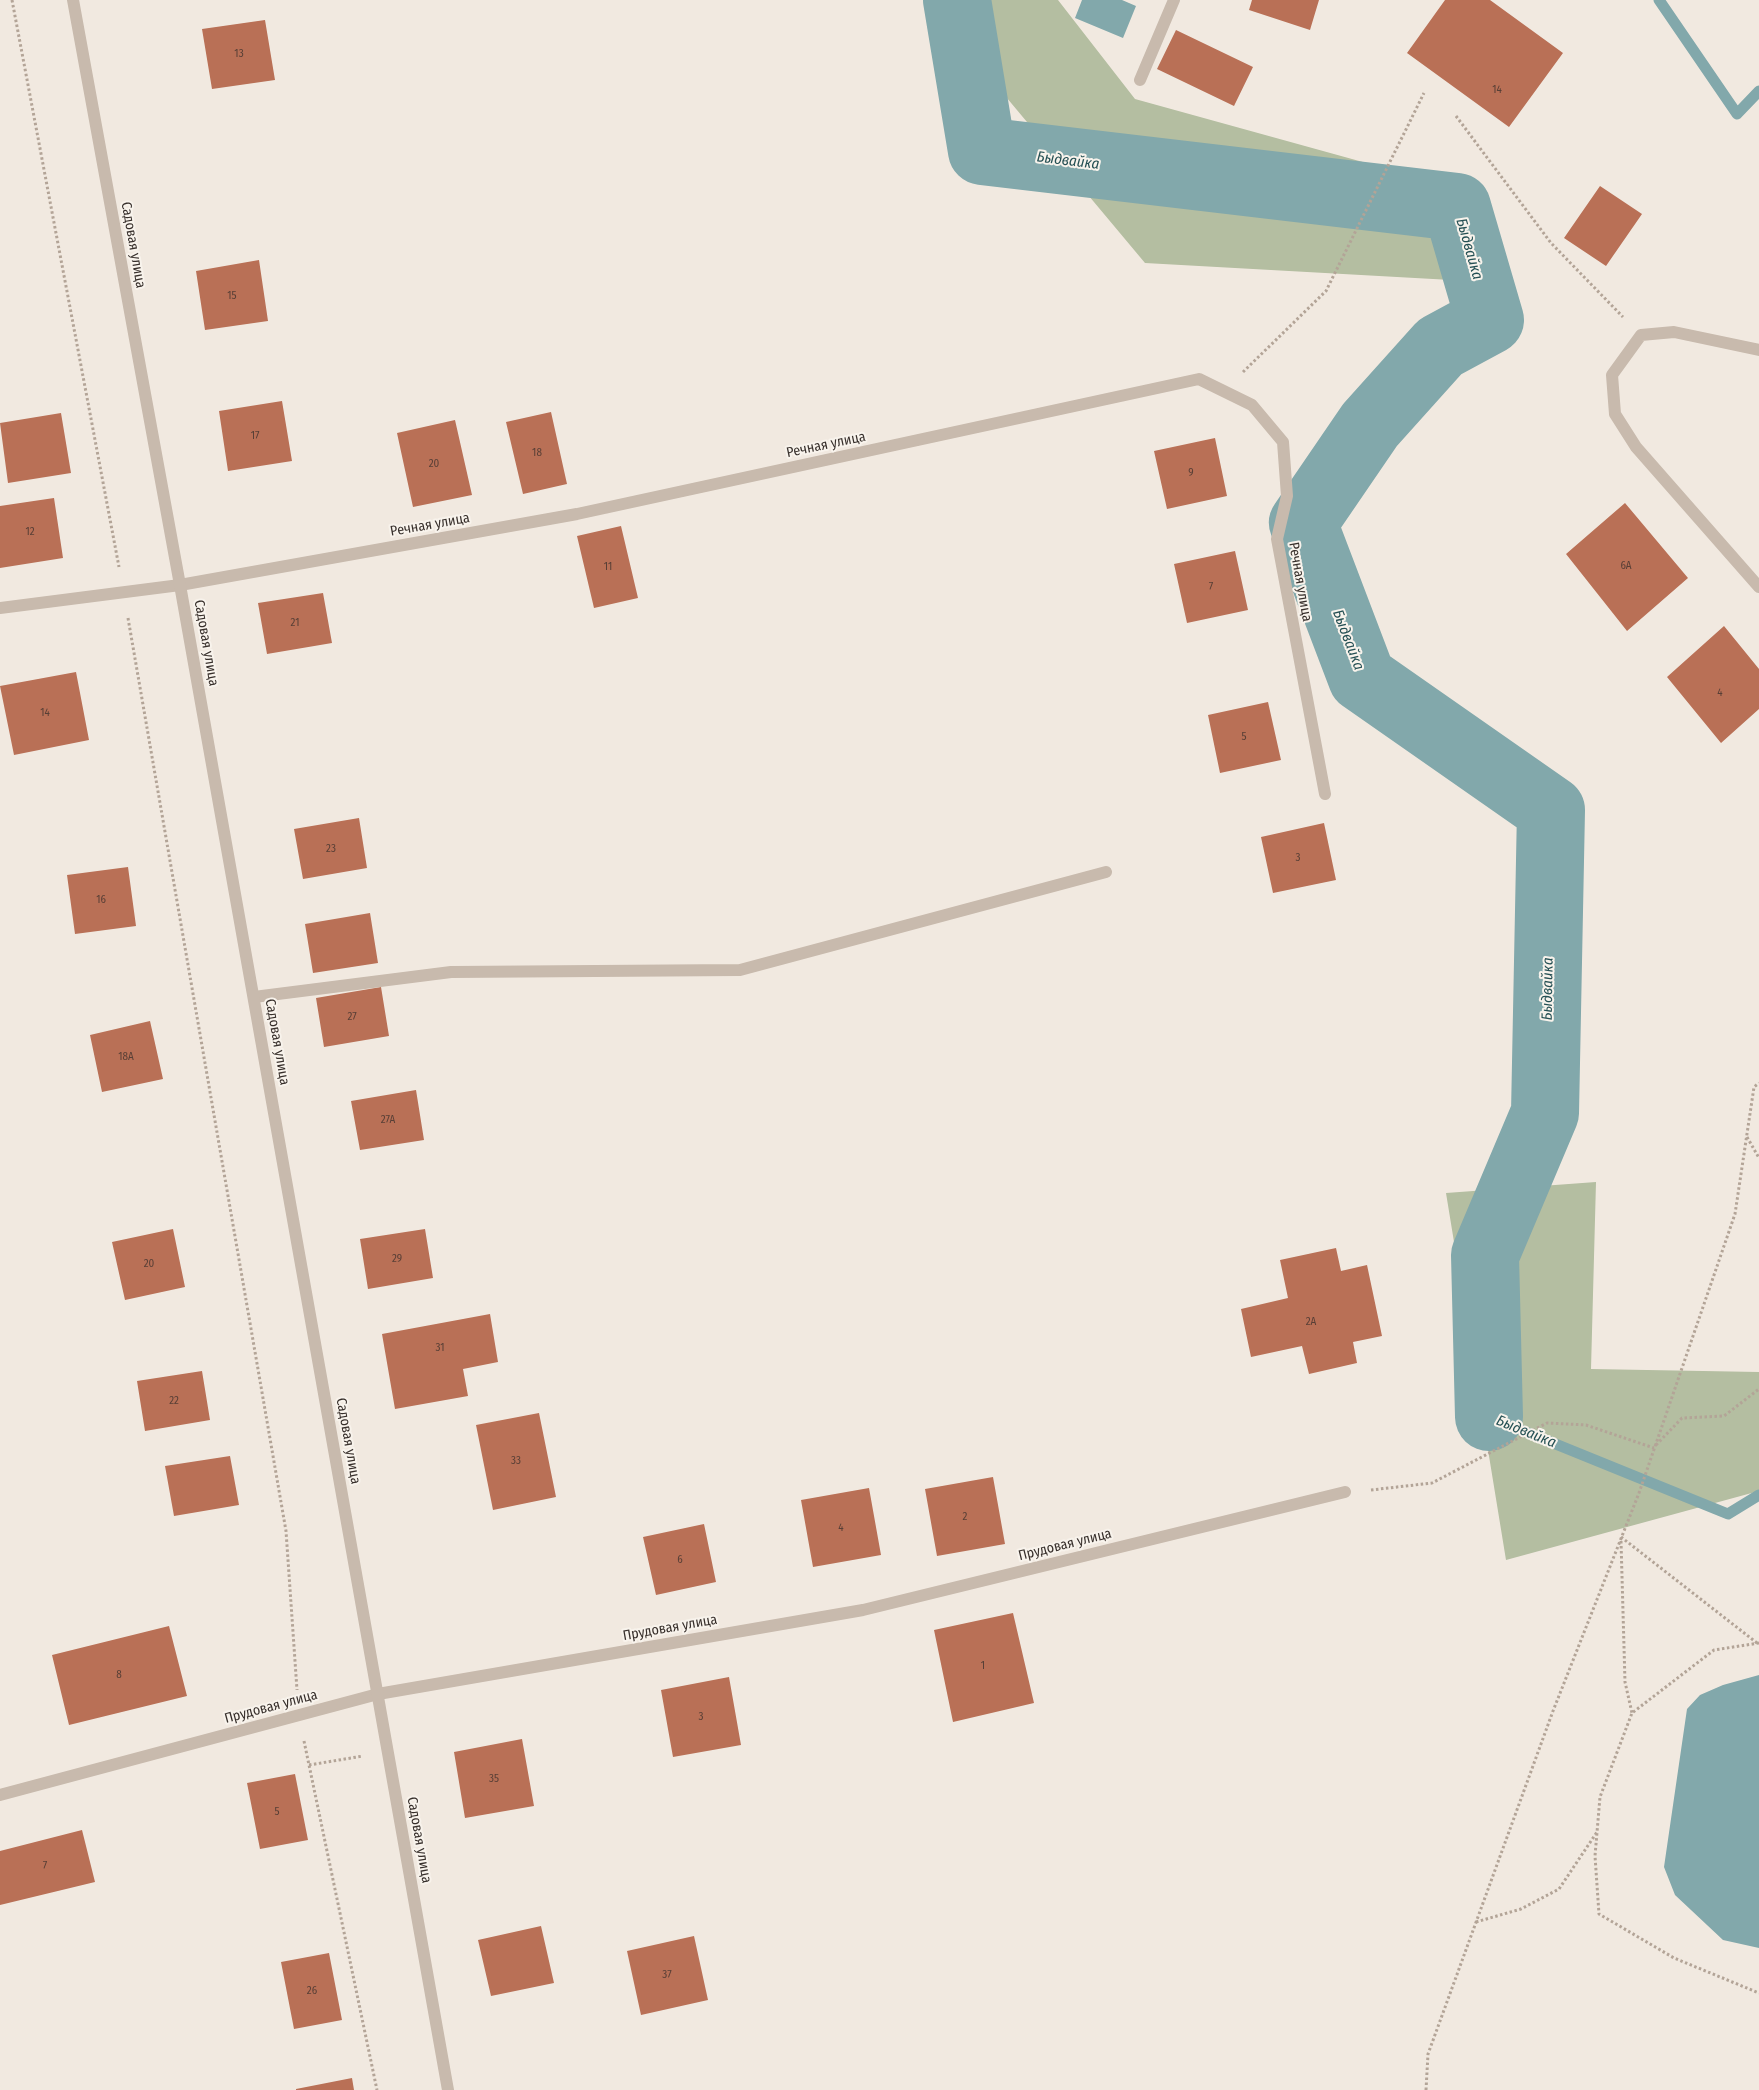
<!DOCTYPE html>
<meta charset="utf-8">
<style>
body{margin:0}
canvas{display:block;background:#f1e9e0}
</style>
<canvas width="1759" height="2090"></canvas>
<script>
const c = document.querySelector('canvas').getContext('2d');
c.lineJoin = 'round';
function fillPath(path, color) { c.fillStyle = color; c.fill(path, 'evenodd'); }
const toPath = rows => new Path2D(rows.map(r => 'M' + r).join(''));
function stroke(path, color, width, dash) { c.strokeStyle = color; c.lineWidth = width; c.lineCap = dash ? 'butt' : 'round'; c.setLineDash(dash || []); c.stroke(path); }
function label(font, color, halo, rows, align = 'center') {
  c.font = font + ' "Fira Sans Condensed",sans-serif'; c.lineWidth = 4; c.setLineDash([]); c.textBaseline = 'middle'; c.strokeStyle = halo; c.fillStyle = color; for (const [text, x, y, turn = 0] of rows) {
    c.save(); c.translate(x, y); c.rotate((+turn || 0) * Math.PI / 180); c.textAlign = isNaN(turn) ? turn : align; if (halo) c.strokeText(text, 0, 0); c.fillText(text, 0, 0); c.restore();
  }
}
const green = toPath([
 [927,0,1058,0,1135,99,1446,185,1487,282,1145,263,950,30],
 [1596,1182,1591,1369,1759,1372,1759,1491,1506,1560,1446,1193]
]);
const water = toPath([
 [936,0,977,0,967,12,938,13],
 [1082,0,1122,0,1136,6,1123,38,1075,18],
 [1759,1675,1759,1948,1723,1940,1675,1895,1664,1867,1687,1709,1700,1695,1723,1685]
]);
const stream = toPath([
 [1659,0,1737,114,1759,91],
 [1489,1417,1728,1514,1759,1495]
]);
const river = toPath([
 [957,0,982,151,1457,207,1490,320,1440,347,1370,425,1303,523,1362,678,1551,810,1545,1113,1485,1255,1489,1417]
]);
const building = toPath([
 [1252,0,1319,0,1310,30,1249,10],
 [1445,0,1490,0,1563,53,1509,127,1407,53],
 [265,20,275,80,212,89,202,29],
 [1176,30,1253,67,1234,106,1157,69],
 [1600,186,1642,214,1606,266,1564,238],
 [259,260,268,321,205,330,196,271],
 [282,401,292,461,228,471,219,411],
 [551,412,567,484,523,494,506,422],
 [61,413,71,473,8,483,0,423],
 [455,420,472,495,413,507,397,433],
 [1215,438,1227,496,1167,509,1154,451],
 [54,498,63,558,0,568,0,506],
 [1625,503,1688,578,1627,631,1566,554],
 [621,526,638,598,594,608,577,536],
 [1235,551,1248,610,1187,623,1174,564],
 [323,593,332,643,267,654,258,603],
 [1724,626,1759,669,1759,709,1721,743,1667,677],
 [76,672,89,740,14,755,0,686],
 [1268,702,1281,760,1220,773,1208,715],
 [359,818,367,868,303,879,294,829],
 [1324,823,1336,880,1273,893,1261,837],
 [128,867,136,926,75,934,67,875],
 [370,913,378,963,313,973,305,924],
 [381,987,389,1036,324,1047,316,998],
 [150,1021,163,1079,102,1092,90,1035],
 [416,1090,424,1140,360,1150,351,1101],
 [173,1229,185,1287,125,1300,112,1242],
 [425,1229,433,1278,368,1289,360,1239],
 [1336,1248,1341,1271,1367,1265,1382,1336,1353,1342,1357,1363,1309,1374,1302,1346,1251,1357,1241,1309,1288,1298,1280,1260],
 [490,1314,498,1362,463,1369,468,1396,395,1409,382,1334],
 [202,1371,210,1420,145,1431,137,1381],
 [539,1413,556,1497,493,1510,476,1425],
 [230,1456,239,1505,174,1516,165,1466],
 [993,1477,1005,1544,937,1556,925,1489],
 [869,1488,881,1555,813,1567,801,1500],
 [704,1524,716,1582,656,1595,643,1537],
 [1013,1613,1034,1703,953,1722,934,1630],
 [169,1626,187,1696,69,1725,52,1655],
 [729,1677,741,1745,673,1757,661,1690],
 [522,1739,534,1806,465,1818,454,1752],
 [295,1774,308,1840,260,1849,247,1783],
 [82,1830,95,1882,0,1905,0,1851],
 [541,1926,554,1983,491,1996,478,1940],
 [694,1936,708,2000,641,2015,627,1951],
 [329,1953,342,2020,294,2029,281,1962],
 [352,2078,354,2090,296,2090,296,2089]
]);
const path = toPath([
 [12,0,119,567],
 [1456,116,1551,243,1623,317],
 [1243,372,1326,291,1424,93],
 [128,618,286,1531,297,1690],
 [1747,1137,1759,1158],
 [1656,1445,1682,1418,1724,1416,1759,1389],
 [1371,1490,1432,1483,1547,1423,1586,1425,1654,1448],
 [1621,1537,1757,1643],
 [1621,1541,1625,1682,1632,1713],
 [1759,1643,1714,1650,1632,1713,1600,1797,1595,1856,1599,1914,1674,1958,1759,1993],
 [304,1741,377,2090],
 [309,1765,363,1756],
 [1476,1922,1521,1909,1559,1889,1597,1832],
 [1426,2090,1428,2054,1553,1711,1639,1493,1735,1214,1754,1087,1759,1083]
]);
const service = toPath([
 [1140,80,1174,0],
 [254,997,451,972,740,970,1106,872]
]);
const minor = toPath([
 [1759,350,1674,332,1641,335,1612,375,1615,414,1636,447,1759,587],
 [0,608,180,585,577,514,1199,379,1252,405,1283,442,1287,496,1277,539,1325,794],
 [0,1795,378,1694,863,1610,1345,1492]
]);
const tertiary = toPath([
 [73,0,180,585,448,2090]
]);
const numberNames = [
 ["13",239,54],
 ["14",1497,90],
 ["15",232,296],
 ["17",255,436],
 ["18",537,453],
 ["20",434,464],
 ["9",1191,473],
 ["12",30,532],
 ["6А",1626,566],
 ["11",608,567],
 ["7",1211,587],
 ["21",295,623],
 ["4",1720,693],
 ["14",45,713],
 ["5",1244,737],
 ["23",331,849],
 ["3",1298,858],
 ["16",101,900],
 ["27",352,1017],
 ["18А",126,1057],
 ["27А",388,1120],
 ["29",397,1259],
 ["20",149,1264],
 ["2А",1311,1322],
 ["31",440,1348],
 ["22",174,1401],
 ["33",516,1461],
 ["2",965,1517],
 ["4",841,1528],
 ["6",680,1560],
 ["1",983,1666],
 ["8",119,1675],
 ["3",701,1717],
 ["35",494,1779],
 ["5",277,1812],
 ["7",45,1866],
 ["37",667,1975],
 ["26",312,1991]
];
const streetNames = [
 ["Садовая улица",133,245,80],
 ["Речная улица",826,445,-12],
 ["Речная улица",430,525,-10],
 ["Речная улица",1300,582,80],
 ["Садовая улица",206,643,80],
 ["Садовая улица",277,1042,80],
 ["Садовая улица",348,1441,80],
 ["Прудовая улица",1065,1545,-14],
 ["Прудовая улица",670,1628,-10],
 ["Прудовая улица",271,1707,-15],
 ["Садовая улица",419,1840,80]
];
const waterNames = [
 ["Быдвайка",1068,161,7],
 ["Быдвайка",1469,249,74],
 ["Быдвайка",1348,640,69],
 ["Быдвайка",1548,989,-89],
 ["Быдвайка",1526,1432,22]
];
fillPath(green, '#b4bea1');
fillPath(water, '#82a8ab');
stroke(stream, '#82a8ab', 11);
stroke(river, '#82a8ab', 68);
fillPath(building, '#b97056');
stroke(path, '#b3a497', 3, [2.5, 2.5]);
stroke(service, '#c8baad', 12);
stroke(minor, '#c8baad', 12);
stroke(tertiary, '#c8baad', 12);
label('11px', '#583f36', null, numberNames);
label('14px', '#372f2b', '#f8f3ec', streetNames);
label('italic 15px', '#255054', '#f8f3ec', waterNames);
</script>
